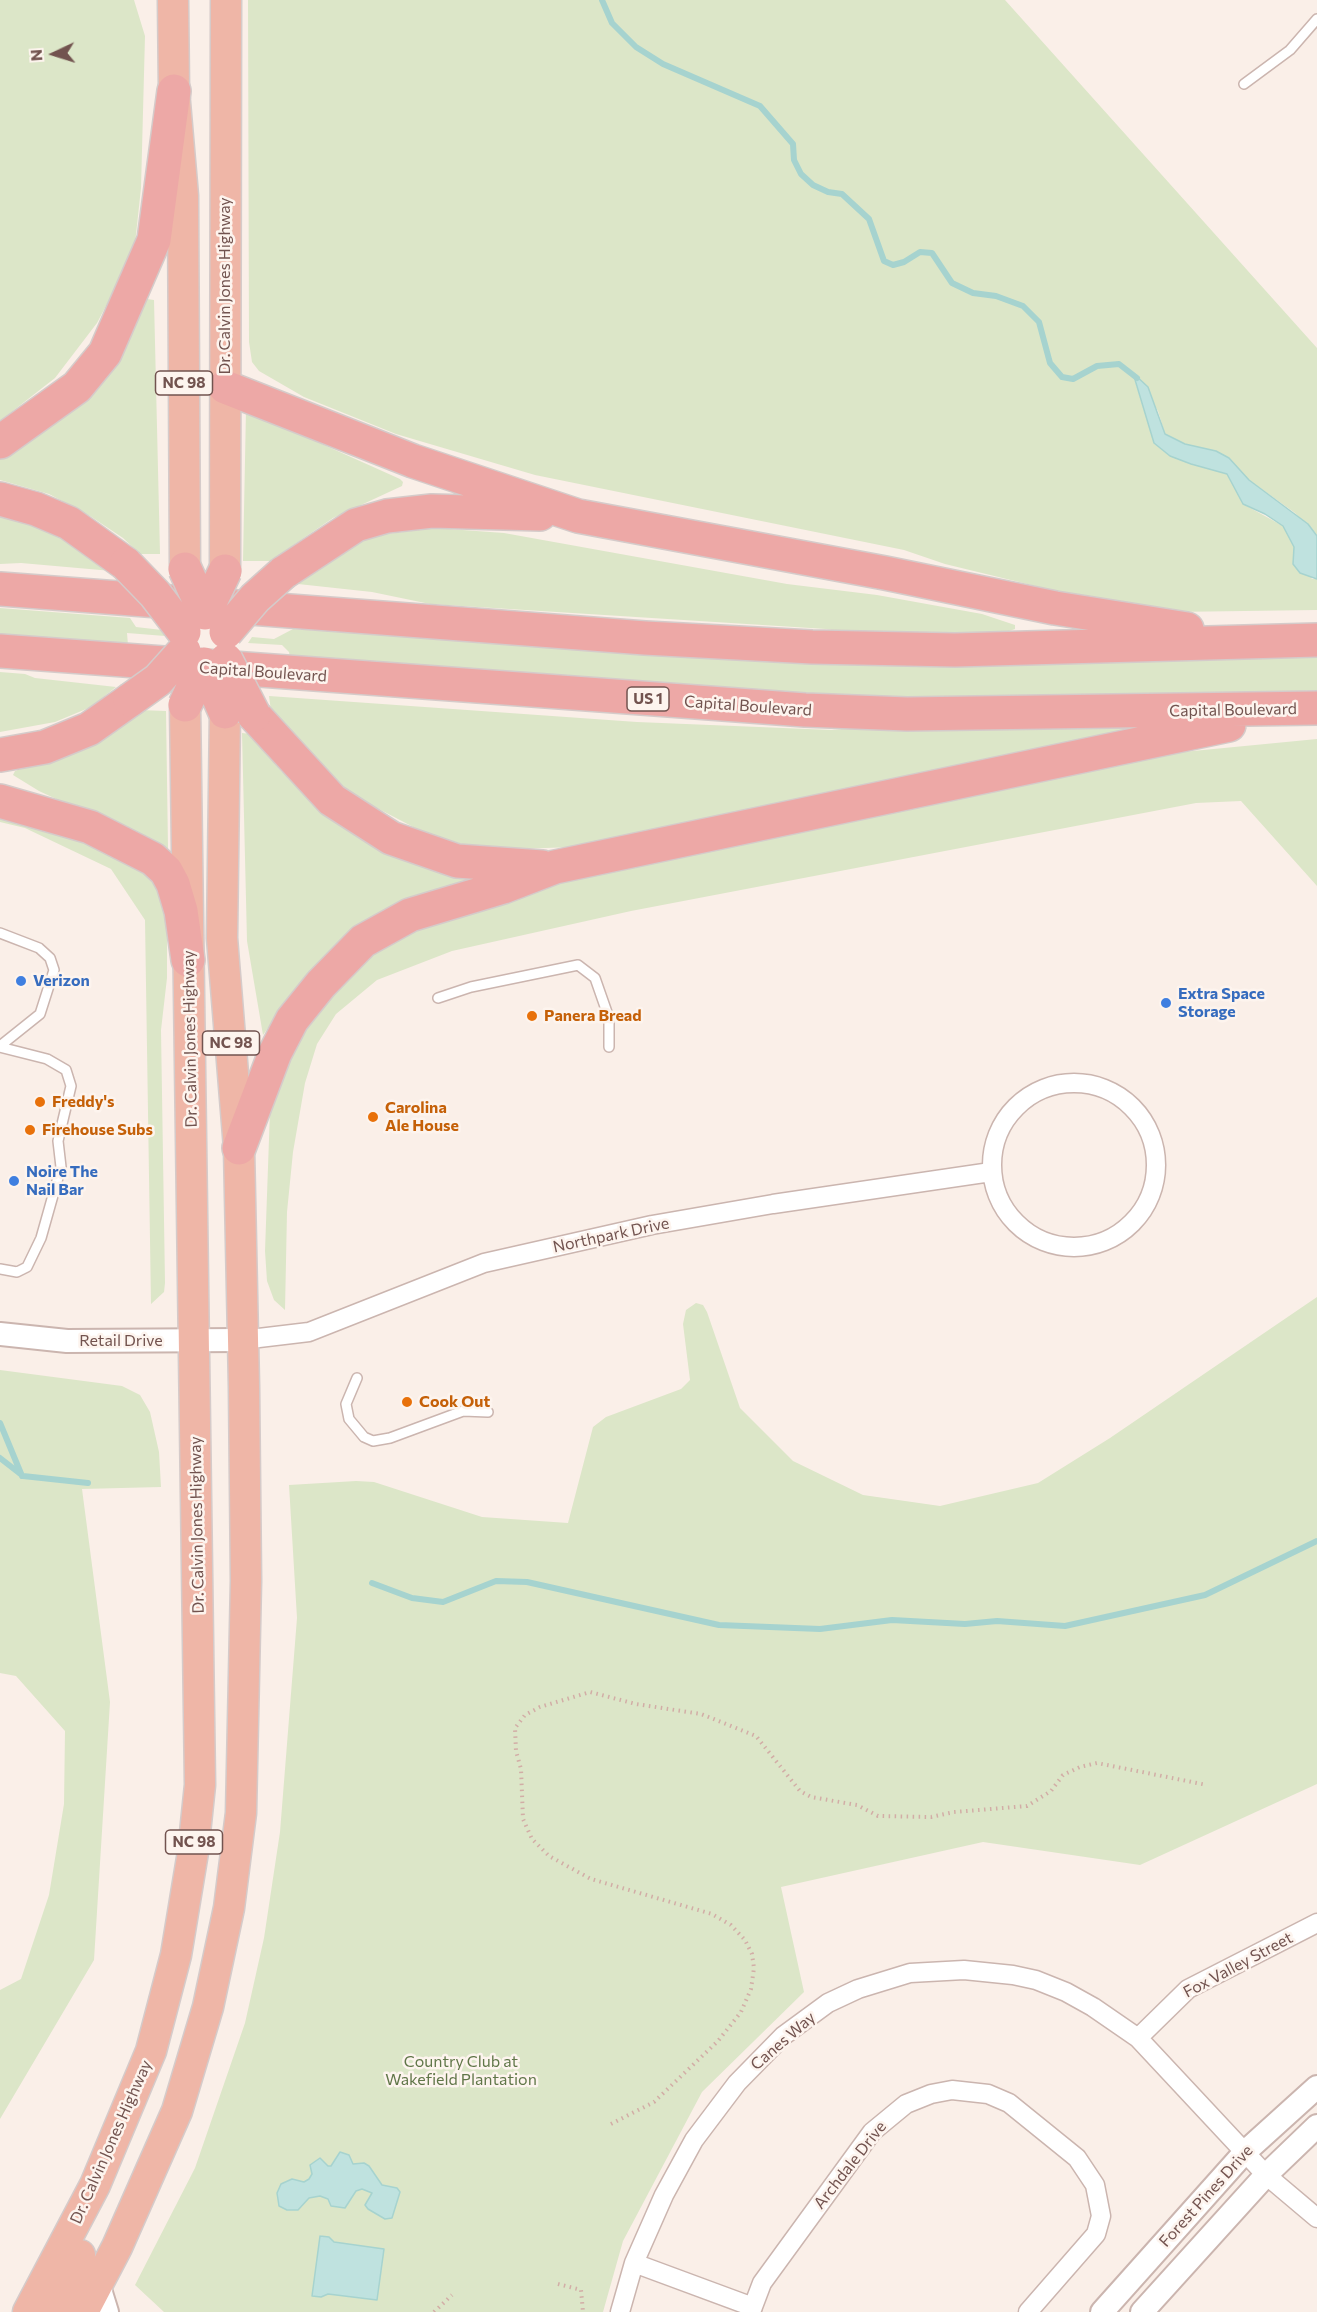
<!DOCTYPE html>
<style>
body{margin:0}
#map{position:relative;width:1317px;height:2312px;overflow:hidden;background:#faefe8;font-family:Commissioner,sans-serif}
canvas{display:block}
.north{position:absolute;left:24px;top:24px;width:60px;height:60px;-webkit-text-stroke:4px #fdf4ee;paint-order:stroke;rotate:266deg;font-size:16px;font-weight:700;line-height:24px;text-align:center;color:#72534f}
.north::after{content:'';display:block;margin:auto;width:21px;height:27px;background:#72534f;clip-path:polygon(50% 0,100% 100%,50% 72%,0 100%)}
</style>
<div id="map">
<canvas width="1317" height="2312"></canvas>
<div class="north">N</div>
</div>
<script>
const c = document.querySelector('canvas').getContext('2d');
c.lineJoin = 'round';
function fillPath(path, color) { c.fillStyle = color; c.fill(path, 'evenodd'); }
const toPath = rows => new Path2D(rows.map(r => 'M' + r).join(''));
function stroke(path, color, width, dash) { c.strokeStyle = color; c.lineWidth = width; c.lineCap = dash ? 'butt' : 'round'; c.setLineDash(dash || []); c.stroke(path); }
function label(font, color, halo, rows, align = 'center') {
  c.font = font + ' Commissioner,sans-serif'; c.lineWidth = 5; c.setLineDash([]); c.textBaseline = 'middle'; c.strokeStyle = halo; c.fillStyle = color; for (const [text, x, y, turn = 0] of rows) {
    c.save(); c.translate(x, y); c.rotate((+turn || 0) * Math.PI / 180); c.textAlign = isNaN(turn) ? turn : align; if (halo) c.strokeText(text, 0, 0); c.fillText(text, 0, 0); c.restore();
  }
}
const green = toPath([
 [0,0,134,0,145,36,141,188,134,253,97,323,55,378,0,421],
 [248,0,1005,0,1317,348,1317,536,1295,513,1249,480,1229,458,1216,451,1185,444,1165,434,1158,411,1133,374,1154,443,1170,456,1191,464,1227,474,1243,504,1283,526,1312,579,1317,579,1317,610,1172,612,1097,601,945,564,904,550,535,475,396,434,304,397,259,371,252,362,249,342],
 [147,299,154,300,160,554,140,554,123,538,90,516,49,494,0,480,0,455],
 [246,410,400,479,403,482,402,486,333,518,270,561,243,561],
 [0,516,18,519,57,534,112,571,21,563,0,564],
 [435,528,504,533,787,584,877,595,982,614,1015,625,1015,629,1001,634,861,635,826,629,430,604,372,592,298,584,301,576,355,544,379,535],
 [0,608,130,618,136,627,162,630,165,636,127,633,128,645,0,637],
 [293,629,916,667,1317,656,1317,690,1170,699,902,700,590,684,290,659,289,652,282,645,248,643,252,637,274,639],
 [0,672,25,674,35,678,116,687,91,707,55,722,0,732],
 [269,696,637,722,832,730,879,725,1149,725,1150,734,575,847,516,849,465,845,419,830,375,807,327,776,271,711],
 [139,710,166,711,168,848,166,850,39,791,13,775,15,771,59,755],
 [242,733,251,734,281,771,329,813,476,876,394,908,283,1007,263,1035,247,941],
 [1317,739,1317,886,1241,801,1196,803,631,911,452,951,377,980,336,1014,317,1044,305,1083,293,1152,287,1212,285,1310,274,1300,267,1281,265,1251,270,1111,293,1038,377,944,519,890,1162,754],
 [0,807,145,866,161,892,167,913,167,978,161,1030,165,1283,164,1292,151,1304,145,920,111,869,25,828,0,822],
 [1317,1297,1317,1784,1140,1865,983,1842,781,1887,804,1992,702,2092,623,2241,603,2312,164,2312,135,2285,195,2168,245,2023,264,1938,280,1832,297,1618,289,1485,356,1481,374,1482,482,1517,568,1523,593,1427,606,1417,681,1389,690,1380,683,1324,686,1310,696,1303,703,1305,707,1312,740,1408,793,1461,863,1495,940,1506,1038,1483,1110,1438],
 [0,1370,122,1386,140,1395,150,1412,159,1452,161,1487,82,1489,110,1702,94,1960,0,2119,0,1990,21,1979,49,1895,64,1804,65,1731,16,1676,0,1673]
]);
const water = toPath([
 [1133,373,1148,387,1165,434,1185,444,1216,451,1229,458,1249,480,1308,524,1317,536,1317,579,1300,573,1293,564,1294,547,1283,526,1265,514,1243,504,1227,474,1191,464,1170,456,1154,443,1133,373],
 [340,2152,349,2155,353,2164,364,2163,369,2166,382,2185,397,2188,400,2192,392,2218,385,2219,368,2209,365,2205,372,2193,362,2189,356,2191,345,2208,331,2206,328,2199,320,2196,309,2198,298,2210,287,2210,279,2206,277,2193,281,2184,292,2179,304,2182,309,2179,312,2174,310,2165,320,2158,328,2166,331,2166,340,2152],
 [320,2236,329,2237,334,2242,384,2249,377,2300,328,2294,321,2297,312,2296,320,2236]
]);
const stream = toPath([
 [602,0,612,23,636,47,663,64,760,106,793,144,794,160,801,174,813,185,828,192,842,194,869,219,884,261,893,265,904,262,920,252,932,253,952,283,973,293,996,296,1023,306,1039,322,1050,363,1062,377,1073,379,1097,366,1119,364,1137,378],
 [0,1423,22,1476],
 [0,1458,23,1476,88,1483],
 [372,1583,412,1598,443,1602,496,1581,527,1582,719,1625,820,1629,892,1620,965,1624,997,1621,1065,1626,1205,1595,1317,1541]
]);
const path = toPath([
 [611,2124,654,2102,718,2041,741,2012,751,1989,754,1968,752,1954,745,1940,731,1925,712,1914,591,1879,549,1856,532,1839,523,1819,521,1769,516,1751,515,1728,525,1715,540,1707,590,1692,636,1704,701,1714,756,1736,800,1791,811,1797,857,1805,878,1816,931,1817,954,1812,1027,1806,1051,1791,1063,1775,1080,1767,1097,1763,1207,1785],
 [558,2284,581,2290,583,2312],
 [434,2312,452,2295]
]);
const service = toPath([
 [1244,84,1290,50,1317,19],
 [0,933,39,948,50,958,54,970,40,1014,0,1046],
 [438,998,471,987,578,965,595,978,609,1018,609,1047],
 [0,1047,47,1059,66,1070,71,1086,58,1141,61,1167,41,1238,27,1267,17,1272,0,1269],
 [357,1378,346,1404,349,1419,364,1437,373,1441,390,1438,463,1411,488,1412]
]);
const minor = toPath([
 '992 1165a82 82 0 1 1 164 0a82 82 0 1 1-164 0Z',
 [242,1340,309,1332,484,1263,652,1225,773,1204,991,1172],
 [1138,2038,1188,1989,1317,1923],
 [634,2263,753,2307],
 [620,2312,634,2263,664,2195,694,2140,737,2083,783,2036,828,2003,858,1989,910,1973,964,1970,1013,1975,1036,1980,1066,1992,1093,2007,1138,2038,1266,2175,1317,2218],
 [751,2312,762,2283,872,2132,906,2104,931,2094,952,2090,988,2094,1009,2103,1077,2158,1095,2185,1101,2216,1096,2234,1028,2312]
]);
const tertiary = toPath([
 [0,1334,67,1341,242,1340],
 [98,2283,107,2312],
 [1102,2312,1245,2152,1317,2087],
 [1142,2312,1266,2175,1317,2126]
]);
const trunk = toPath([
 [173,0,174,91,183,196,185,569],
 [225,571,226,0],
 [28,2312,95,2185,151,2051,176,1955,193,1852,200,1785,185,705],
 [57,2312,80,2255],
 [83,2312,117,2247,177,2111,208,2007,229,1908,241,1813,246,1581,244,1387,239,1148,222,938,225,712]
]);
const motorway = toPath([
 [225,387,413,461,578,516,885,573,1055,608,1187,629],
 [0,442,77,387,105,353,154,240,174,91],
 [0,499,36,509,69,523,126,564],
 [283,573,356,525,387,516,432,511,540,514],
 [0,589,645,638,812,647,955,650,1317,640],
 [0,651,805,710,907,714,1317,708],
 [254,715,332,800,391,838,457,861,542,867],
 [0,755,45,747,89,729,130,700],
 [0,801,90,827,153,859,166,871,173,884,181,911,188,960],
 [239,1148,275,1053,292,1020,321,984,363,941,410,915,503,887,555,867,1229,725]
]);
const motorwayBridge = toPath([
 [126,564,155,594,184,632],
 [185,569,205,613],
 [205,613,225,571],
 [226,632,255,598,283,573],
 [226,660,254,715],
 [204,664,225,712],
 [130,700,158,680,184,651],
 [185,705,204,664]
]);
const markers = [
 [21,981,6,"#3f7fe0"],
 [1166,1003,6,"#3f7fe0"],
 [532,1016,6,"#e8710a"],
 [40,1102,6,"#e8710a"],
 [373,1117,6,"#e8710a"],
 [30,1130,6,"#e8710a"],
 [14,1181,6,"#3f7fe0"],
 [407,1402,6,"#e8710a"]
];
const shields = [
 [184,383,57],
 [648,699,42],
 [231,1043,57],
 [194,1842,57]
];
const shieldNames = [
 ["NC 98",184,383],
 ["US 1",648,699],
 ["NC 98",231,1043],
 ["NC 98",194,1842]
];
const streetNames = [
 ["Dr. Calvin Jones Highway",225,286,-90],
 ["Capital Boulevard",263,672,4],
 ["Capital Boulevard",748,706,4],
 ["Capital Boulevard",1233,710,-1],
 ["Dr. Calvin Jones Highway",190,1039,-91],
 ["Northpark Drive",611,1235,-12],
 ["Retail Drive",121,1341],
 ["Dr. Calvin Jones Highway",197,1525,-91],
 ["Fox Valley Street",1238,1965,-28],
 ["Canes Way",783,2041,-41],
 ["Dr. Calvin Jones Highway",111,2142,-66],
 ["Archdale Drive",850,2165,-52],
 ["Forest Pines Drive",1206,2196,-48]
];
const shopNames = [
 ["Verizon",33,981],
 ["Extra Space",1178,994],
 ["Storage",1178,1012],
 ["Noire The",26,1172],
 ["Nail Bar",26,1190]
];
const foodNames = [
 ["Panera Bread",544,1016],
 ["Freddy's",52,1102],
 ["Carolina",385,1108],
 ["Ale House",385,1126],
 ["Firehouse Subs",42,1130],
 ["Cook Out",419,1402]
];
const parkNames = [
 ["Country Club at",461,2062],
 ["Wakefield Plantation",461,2080]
];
fillPath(green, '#dce6c8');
fillPath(water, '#bfe2df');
stroke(water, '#a6d3cf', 1.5);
stroke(stream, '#a6d3cf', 6);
stroke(service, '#cbb5af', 12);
stroke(minor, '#cbb5af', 21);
stroke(tertiary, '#cbb5af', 26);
stroke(trunk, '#d5cbca', 33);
stroke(motorway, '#d5cbca', 36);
stroke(path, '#d2ada6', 4, [1.5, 4.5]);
stroke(service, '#fff', 9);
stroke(minor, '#fff', 18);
stroke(tertiary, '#fff', 22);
stroke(trunk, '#efb6a7', 30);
stroke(motorway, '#eda8a6', 33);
stroke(motorwayBridge, '#d5cbca', 36, []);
stroke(motorwayBridge, '#eda8a6', 33);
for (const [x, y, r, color] of markers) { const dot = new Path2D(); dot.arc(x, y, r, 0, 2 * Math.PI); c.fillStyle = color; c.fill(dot); stroke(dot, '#fdf4ee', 2); }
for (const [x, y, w] of shields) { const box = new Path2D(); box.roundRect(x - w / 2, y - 12, w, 24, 4.5); c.fillStyle = '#fdf4ee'; c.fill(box); stroke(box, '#72534f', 1.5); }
label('bold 15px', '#72534f', null, shieldNames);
label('16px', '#72534f', '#fdf4ee', streetNames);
label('bold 16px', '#366cbe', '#fdf4ee', shopNames, 'left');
label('bold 16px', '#c56008', '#fdf4ee', foodNames, 'left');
label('16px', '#607648', '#fdf4ee', parkNames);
</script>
